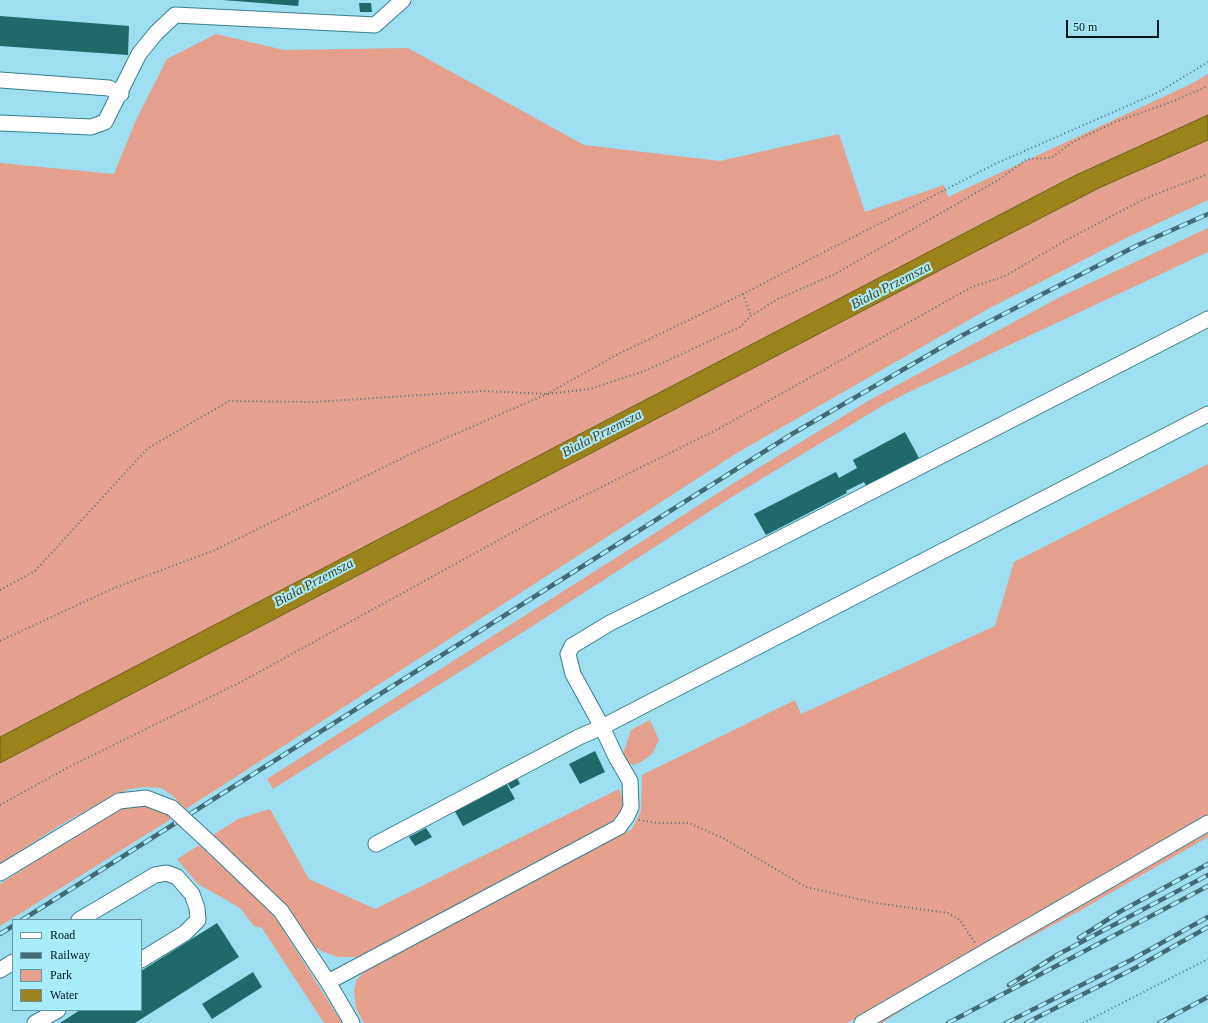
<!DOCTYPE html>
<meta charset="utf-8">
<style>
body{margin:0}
#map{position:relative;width:1208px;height:1023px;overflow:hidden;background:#9ddff0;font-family:Georgia,serif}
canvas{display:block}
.legend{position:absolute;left:12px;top:919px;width:130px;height:92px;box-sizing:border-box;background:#a9edfd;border:1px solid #6597a3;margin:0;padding:5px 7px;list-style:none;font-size:12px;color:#00151b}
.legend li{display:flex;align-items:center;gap:8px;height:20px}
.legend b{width:20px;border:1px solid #6597a3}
.scale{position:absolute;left:1066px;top:20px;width:93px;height:18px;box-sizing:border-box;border:2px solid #00151b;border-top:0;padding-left:5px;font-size:12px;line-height:14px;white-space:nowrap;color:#00151b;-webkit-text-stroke:3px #a9edfd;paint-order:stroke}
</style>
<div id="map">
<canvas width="1208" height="1023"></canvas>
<ul class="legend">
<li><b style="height:5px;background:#fff"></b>Road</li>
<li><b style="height:5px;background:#426b75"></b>Railway</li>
<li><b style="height:11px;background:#e6a08e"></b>Park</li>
<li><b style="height:11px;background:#9b821b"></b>Water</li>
</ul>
<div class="scale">50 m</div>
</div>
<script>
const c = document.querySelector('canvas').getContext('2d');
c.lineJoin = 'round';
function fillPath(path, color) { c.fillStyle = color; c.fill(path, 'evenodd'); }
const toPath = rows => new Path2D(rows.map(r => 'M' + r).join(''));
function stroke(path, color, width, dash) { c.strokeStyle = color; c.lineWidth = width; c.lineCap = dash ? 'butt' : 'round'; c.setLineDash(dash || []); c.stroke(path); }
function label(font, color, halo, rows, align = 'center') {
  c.font = font + ' Georgia,serif'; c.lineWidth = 4; c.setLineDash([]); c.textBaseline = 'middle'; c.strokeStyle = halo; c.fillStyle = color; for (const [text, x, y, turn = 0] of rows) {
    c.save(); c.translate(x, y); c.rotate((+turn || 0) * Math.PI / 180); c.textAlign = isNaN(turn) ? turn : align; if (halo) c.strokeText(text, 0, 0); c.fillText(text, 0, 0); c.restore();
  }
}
const green = toPath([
 [216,34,284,50,408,48,584,145,720,161,839,134,865,212,944,185,948,197,1191,84,1208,74,1208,115,1074,176,0,737,0,163,114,174,136,120,167,59],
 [1208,140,1208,200,1128,237,988,309,737,453,186,809,172,795,161,788,145,787,130,789,112,796,57,827,0,864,0,763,969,255,1101,187],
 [1208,228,1208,252,905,394,882,406,735,495,531,627,273,789,267,779,737,481,868,401,1060,297],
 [1208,464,1208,837,1081,910,945,983,882,1023,873,1023,866,1012,847,1023,364,1023,356,1008,354,990,357,979,367,970,632,829,641,811,642,775,795,700,801,714,995,626,1014,562],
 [650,720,659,740,652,754,641,762,633,765,625,761,623,754,631,730],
 [619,789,624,801,625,813,619,821,359,957,338,957,321,951,309,943,283,905,213,835,238,819,270,809,309,879,375,909],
 [140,804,158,807,171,819,0,926,0,884,107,815,118,809],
 [199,845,262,903,277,920,342,1023,324,1023,262,928,254,926,240,908,198,884,177,859]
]);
const water = toPath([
 [1208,115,1208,140,1101,187,969,255,0,763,0,737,1074,176,1208,115]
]);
const building = toPath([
 [223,0,299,0,298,6],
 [359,3,371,3,372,12,360,12],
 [0,16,129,26,128,55,0,46],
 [905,432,919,458,866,486,864,482,846,491,847,493,766,535,754,514,836,472,839,478,857,468,853,460],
 [595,751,605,772,580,784,569,764],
 [516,776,520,784,511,789,506,781],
 [505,781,515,799,463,826,453,808],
 [426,828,432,837,415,846,409,837],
 [217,923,239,957,135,1023,60,1023,80,1010,141,1010,141,971],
 [253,972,262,987,212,1019,202,1004]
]);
const path = toPath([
 [743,294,751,316],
 [0,590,35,571,147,449,229,401,313,402,484,391,547,394,590,389,647,370,740,327,751,316,778,299,835,274,1000,179,1027,159,1051,158,1073,142,1115,122,1174,101,1208,86],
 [0,641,114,588,215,550,423,448,547,394,618,354,743,294,997,163,1159,92,1208,62],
 [0,805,67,768,241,682,537,519,718,429,972,287,1005,276,1061,243,1144,199,1208,174],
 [639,820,658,823,689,823,725,839,806,887,875,903,948,913,960,920,975,943],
 [1083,1023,1208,959]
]);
const minor = toPath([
 [0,80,109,88,121,94],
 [0,123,91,127,105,122,139,54,156,33,175,15,375,25,403,0],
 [211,844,281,911,328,982,352,1023],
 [376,844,579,737,602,727,573,674,568,654,572,646,610,623,773,542,1208,319],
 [0,873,119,801,146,798,172,808],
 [79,920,155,875,167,873,177,877,192,894,197,908,198,920,185,933,141,960],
 [0,970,13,962],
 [328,982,619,827,627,816,631,807,630,781,616,757,602,727,1208,414],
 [35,1023,58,1010],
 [862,1023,1208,823]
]);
const rail = toPath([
 [22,920,792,434,961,336,1136,246,1208,214],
 [0,934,13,926],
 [1079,938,1121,911,1208,864],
 [1009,985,1057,955,1208,875],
 [948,1023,1208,886],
 [1006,1023,1131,960,1208,917],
 [1026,1023,1137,967,1208,927],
 [1159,1023,1208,997]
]);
const minorBridge = toPath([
 [172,808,211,844]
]);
const waterNames = [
 ["Biała Przemsza",891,286,-27],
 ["Biała Przemsza",602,434,-27],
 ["Biała Przemsza",314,583,-28]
];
fillPath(green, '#e6a08e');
fillPath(water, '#9b821b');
stroke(water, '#6c611b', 1);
fillPath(building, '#1f6969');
stroke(minor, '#3b7d8c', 17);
stroke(path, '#49737e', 2, [1, 3]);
stroke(minor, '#fff', 15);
stroke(rail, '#426b75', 4.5);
stroke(rail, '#a9edfd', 3, [9]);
stroke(minorBridge, '#3b7d8c', 17, []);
stroke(minorBridge, '#fff', 15);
label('italic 14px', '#4c421a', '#a9edfd', waterNames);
</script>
